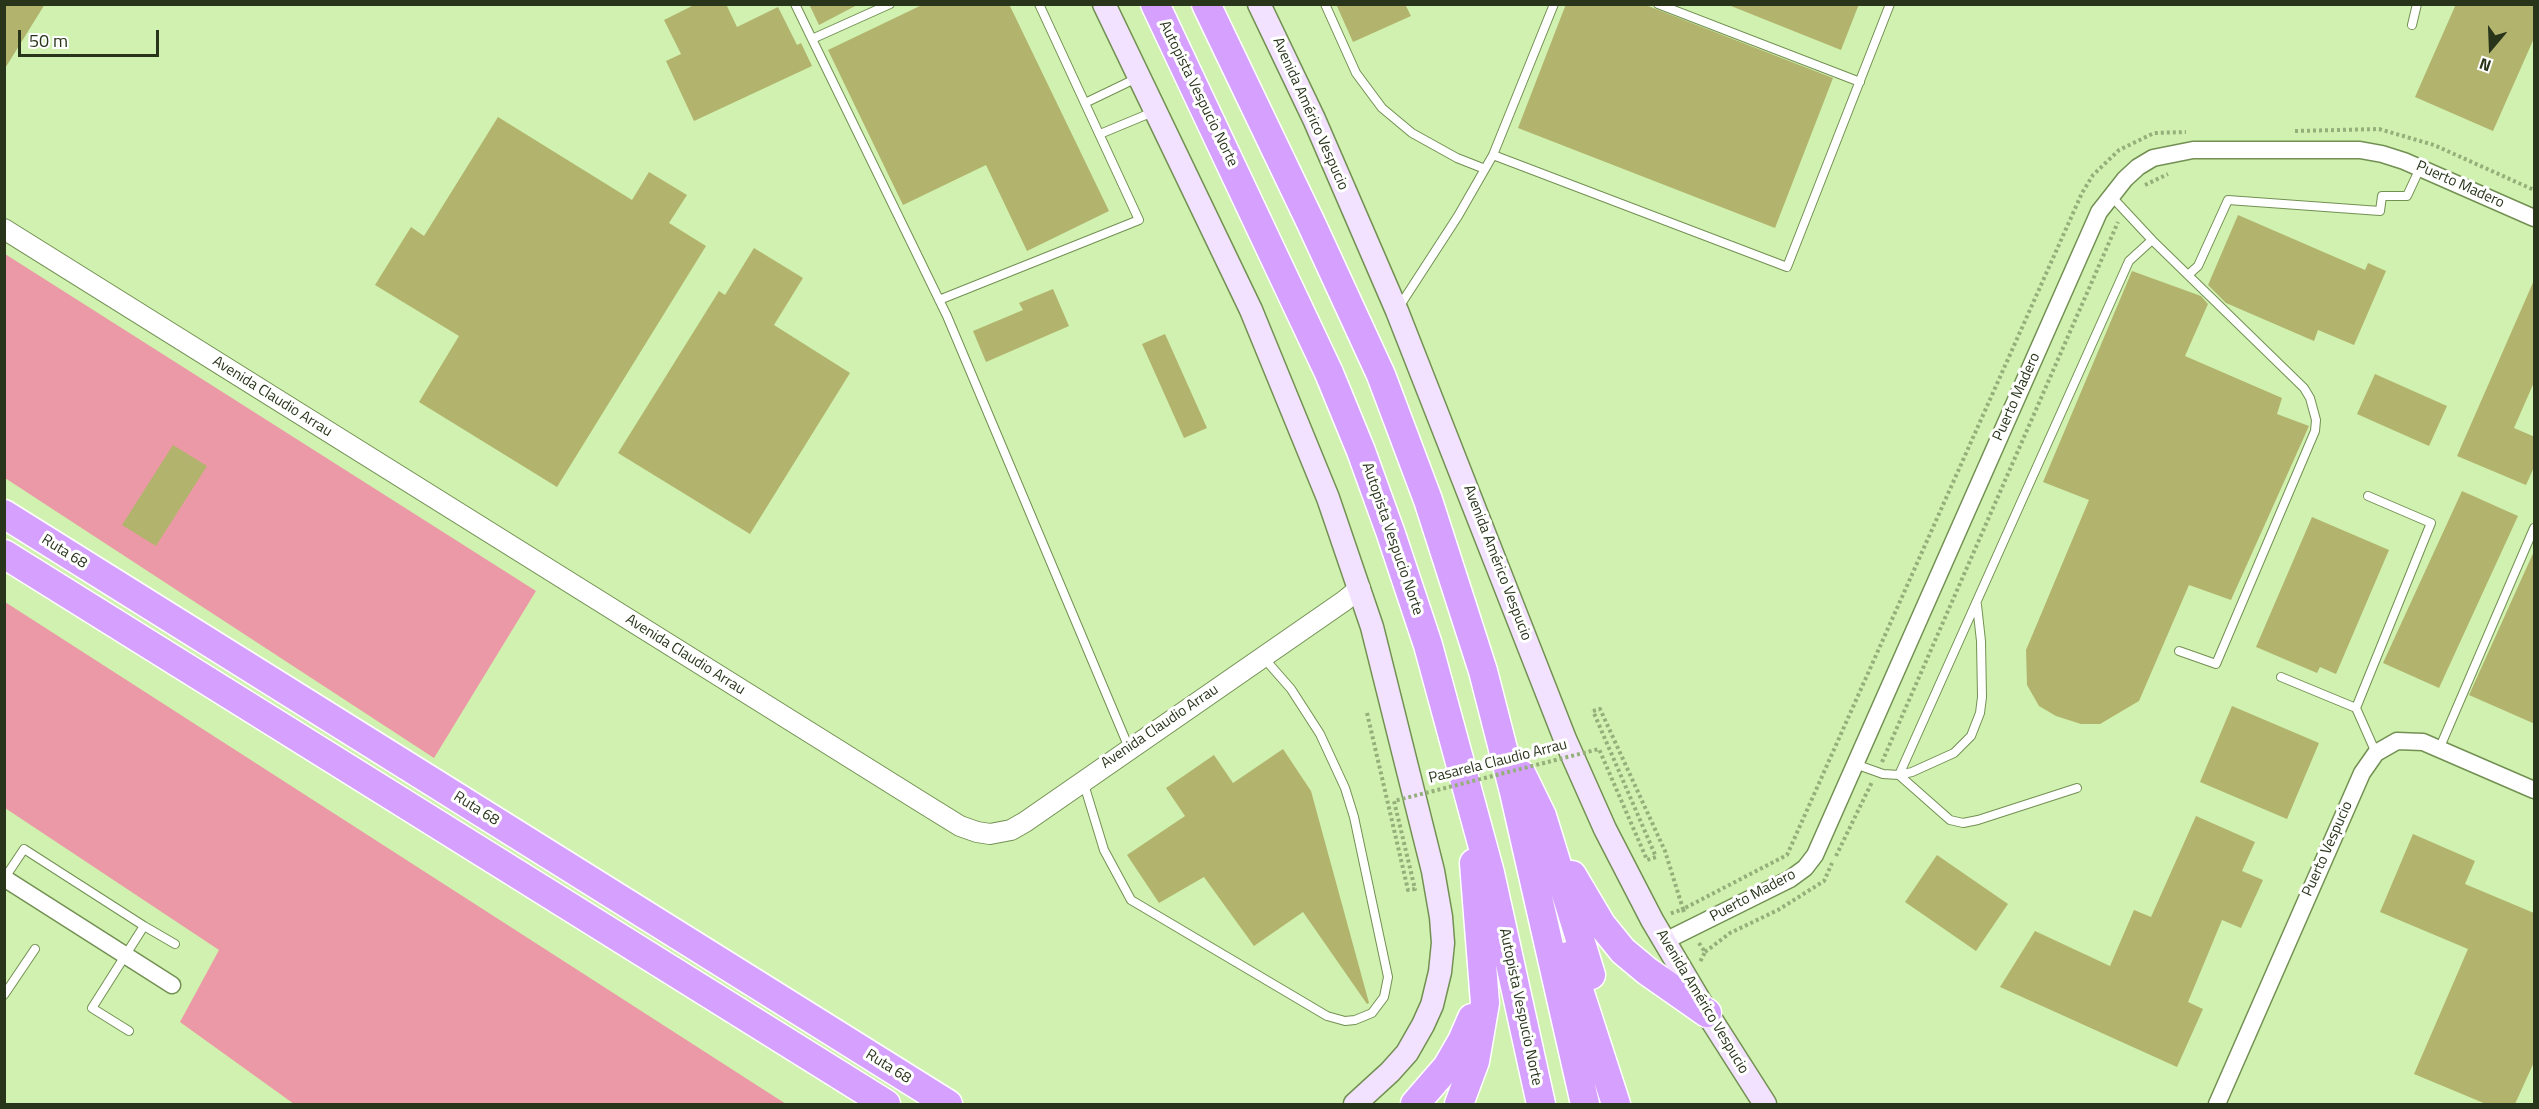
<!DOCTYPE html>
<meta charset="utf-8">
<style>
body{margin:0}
#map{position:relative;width:2539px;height:1109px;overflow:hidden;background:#d0f1af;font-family:"Titillium Web",sans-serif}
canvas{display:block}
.frame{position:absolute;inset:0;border:6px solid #28351b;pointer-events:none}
.north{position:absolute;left:2461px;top:18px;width:60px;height:60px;-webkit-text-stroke:4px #fff;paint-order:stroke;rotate:199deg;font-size:16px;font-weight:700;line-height:24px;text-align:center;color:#28351b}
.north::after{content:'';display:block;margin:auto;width:21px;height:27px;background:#28351b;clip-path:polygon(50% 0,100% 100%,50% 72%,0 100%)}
.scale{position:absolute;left:18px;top:30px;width:141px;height:27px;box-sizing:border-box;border:3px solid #28351b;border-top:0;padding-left:8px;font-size:18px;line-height:21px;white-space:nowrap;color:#28351b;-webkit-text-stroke:4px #fff;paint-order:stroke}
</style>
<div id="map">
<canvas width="2539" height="1109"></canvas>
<div class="frame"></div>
<div class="north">N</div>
<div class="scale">50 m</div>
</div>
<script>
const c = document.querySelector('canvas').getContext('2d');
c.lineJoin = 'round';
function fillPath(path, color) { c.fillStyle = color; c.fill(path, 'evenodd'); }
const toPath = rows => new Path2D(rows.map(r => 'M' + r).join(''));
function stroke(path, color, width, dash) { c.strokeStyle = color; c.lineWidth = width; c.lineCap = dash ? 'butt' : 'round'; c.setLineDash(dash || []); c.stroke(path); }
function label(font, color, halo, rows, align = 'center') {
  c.font = font + ' "Titillium Web",sans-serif'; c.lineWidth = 6; c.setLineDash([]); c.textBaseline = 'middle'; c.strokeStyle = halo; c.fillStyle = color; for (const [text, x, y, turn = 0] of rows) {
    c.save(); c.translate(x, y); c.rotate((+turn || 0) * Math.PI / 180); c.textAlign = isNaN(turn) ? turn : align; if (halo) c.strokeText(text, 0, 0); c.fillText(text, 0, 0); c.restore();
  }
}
const green = toPath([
 [5,254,536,591,434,758,5,478],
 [5,602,72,645,786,1104,294,1104,180,1022,219,950,5,808]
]);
const building = toPath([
 [4,4,45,4,4,70],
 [696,4,726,4,737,27,778,7,797,45,801,43,812,66,694,121,666,61,681,54,664,20],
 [809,4,859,4,819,25],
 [924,4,1009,4,1109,211,1027,251,986,165,903,205,828,50],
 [1336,4,1405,4,1411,16,1353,42],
 [1566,4,1643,4,1833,78,1775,228,1518,128],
 [1726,4,1859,4,1841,50],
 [2456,4,2535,4,2535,36,2493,131,2415,97],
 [498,117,632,200,649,172,687,195,669,223,706,246,557,487,419,402,459,336,375,285,411,227,424,236],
 [2238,215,2365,270,2368,263,2386,271,2354,345,2318,330,2314,341,2226,303,2208,285],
 [754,248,803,278,774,325,850,373,750,534,618,453,719,291,725,295],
 [2132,271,2201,296,2208,304,2185,356,2282,398,2277,414,2309,426,2231,600,2189,585,2139,701,2100,724,2081,724,2056,716,2039,706,2027,685,2026,650,2089,500,2043,482],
 [2535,278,2535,380,2514,428,2535,437,2535,465,2526,485,2457,456],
 [1053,289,1069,326,986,362,973,331,1023,310,1019,303],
 [1165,334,1207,428,1184,438,1142,344],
 [2375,374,2447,406,2429,446,2357,414],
 [173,445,207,466,156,546,122,525],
 [2462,491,2518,516,2439,688,2383,663],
 [2312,517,2389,550,2336,674,2320,667,2317,673,2256,647],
 [2535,549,2535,724,2469,695],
 [2232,706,2319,743,2287,819,2200,782],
 [1283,749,1311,791,1369,1003,1367,1004,1303,912,1254,946,1204,877,1159,903,1127,855,1185,816,1166,788,1214,755,1233,783],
 [2196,816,2255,842,2242,871,2263,880,2241,928,2222,920,2188,1002,2203,1009,2177,1067,2000,987,2035,931,2110,966,2134,910,2151,917],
 [2413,834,2475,861,2465,884,2534,913,2535,1060,2515,1104,2486,1104,2414,1074,2468,949,2380,912],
 [1937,855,2008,904,1976,951,1905,902]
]);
const path = toPath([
 [2295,131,2379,129,2434,145,2534,190],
 [2145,185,2168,174],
 [1593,711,1600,709,1665,851,1683,909,1669,914],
 [1882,762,2118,222],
 [1836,856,1872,782],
 [1684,912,1683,909,1787,855,2082,193,2093,175,2119,150,2154,133,2186,132],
 [1699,943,1705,952,1700,962],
 [1705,952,1730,933,1778,910,1824,881,1832,863]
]);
const service = toPath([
 [795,4,812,39],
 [890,4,812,39,947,316,1129,748],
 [1325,4,1356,73,1382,108,1412,133,1457,158,1485,169],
 [1658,4,1860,82],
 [2412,25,2417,4],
 [1085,103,1139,77],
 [1100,134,1153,112],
 [1493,155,1787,267,1890,4],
 [2111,196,2152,240,2304,388,2310,398,2316,420,2315,431,2216,664,2179,651],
 [2188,275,2198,266,2228,200,2380,211,2382,196,2407,196,2420,168],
 [939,300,1139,220,1039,4],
 [1399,307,1458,216,1493,155,1554,4],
 [2368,496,2431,523,2356,708,2376,753],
 [2281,677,2356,708],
 [2440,747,2534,528],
 [1855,764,1883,774,1899,775,1912,772,1954,753,1971,736,1980,713,1982,697,1981,641,1977,605],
 [1083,781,1104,850,1131,900,1327,1016,1345,1021,1355,1020,1372,1013,1384,997,1388,977,1354,817,1345,788,1320,734,1291,689,1263,657],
 [2077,788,1978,820,1963,823,1950,820,1899,775,2129,261,2152,240],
 [4,879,24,849,144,926],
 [4,995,35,949],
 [129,1031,92,1008,144,926,175,944]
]);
const minor = toPath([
 [4,878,172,985],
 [1665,941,1790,879,1805,868,1815,855,2099,212,2125,179,2138,167,2153,158,2193,150,2360,150,2382,154,2404,161,2534,218],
 [2217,1104,2362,773,2376,753,2397,741,2423,742,2534,790]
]);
const tertiary = toPath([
 [4,229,926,805,960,826,977,832,990,834,1011,830,1025,822,1344,601,1360,588]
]);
const secondary = toPath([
 [1104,4,1251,310,1328,498,1372,627,1433,871,1441,917,1443,943,1440,972,1432,1005,1423,1025,1407,1053,1390,1072,1355,1104],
 [1259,4,1314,119,1397,311,1565,739,1605,829,1652,920,1707,1013,1765,1104]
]);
const motorway = toPath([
 [1155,4,1329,373,1361,451,1391,534,1428,645,1490,873,1541,1104],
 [1206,4,1311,223,1381,375,1428,500,1483,671,1514,792,1585,1104],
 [4,514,948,1104],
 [4,554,886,1104],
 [1522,775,1542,816,1591,975],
 [1572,875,1601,924,1623,951,1647,971,1707,1013],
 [1568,956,1616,1104],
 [1415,1104,1447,1067,1462,1041,1472,1018],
 [1459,1104,1475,1061,1485,1003,1474,863]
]);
const pathBridge = toPath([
 [1367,713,1408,890,1415,889,1394,801,1599,749,1647,860,1656,857,1593,711]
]);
const streetNames = [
 ["Autopista Vespucio Norte",1198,94,64],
 ["Avenida Américo Vespucio",1310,114,66],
 ["Puerto Madero",2460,185,24],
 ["Avenida Claudio Arrau",272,397,32],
 ["Puerto Madero",2017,397,-66],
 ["Autopista Vespucio Norte",1392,539,71],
 ["Ruta 68",64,552,32],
 ["Avenida Américo Vespucio",1497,563,69],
 ["Avenida Claudio Arrau",685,655,32],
 ["Avenida Claudio Arrau",1160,727,-34],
 ["Pasarela Claudio Arrau",1498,762,-14],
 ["Ruta 68",476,809,32],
 ["Puerto Vespucio",2328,849,-66],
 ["Puerto Madero",1753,896,-28],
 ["Avenida Américo Vespucio",1702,1002,59],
 ["Autopista Vespucio Norte",1520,1007,78],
 ["Ruta 68",888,1067,32]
];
fillPath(green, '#eb99a6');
fillPath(building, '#b2b46d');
stroke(service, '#739053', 10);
stroke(minor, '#739053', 19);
stroke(tertiary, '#739053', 22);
stroke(secondary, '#739053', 25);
stroke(motorway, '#fff', 31);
stroke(path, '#95af7b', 4, [3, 3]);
stroke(service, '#fff', 8);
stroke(minor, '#fff', 16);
stroke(tertiary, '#fff', 20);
stroke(secondary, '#f2e2ff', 22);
stroke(motorway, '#d5a0fe', 28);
stroke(pathBridge, '#95af7b', 4, [3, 3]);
label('15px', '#28351b', '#fff', streetNames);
</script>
